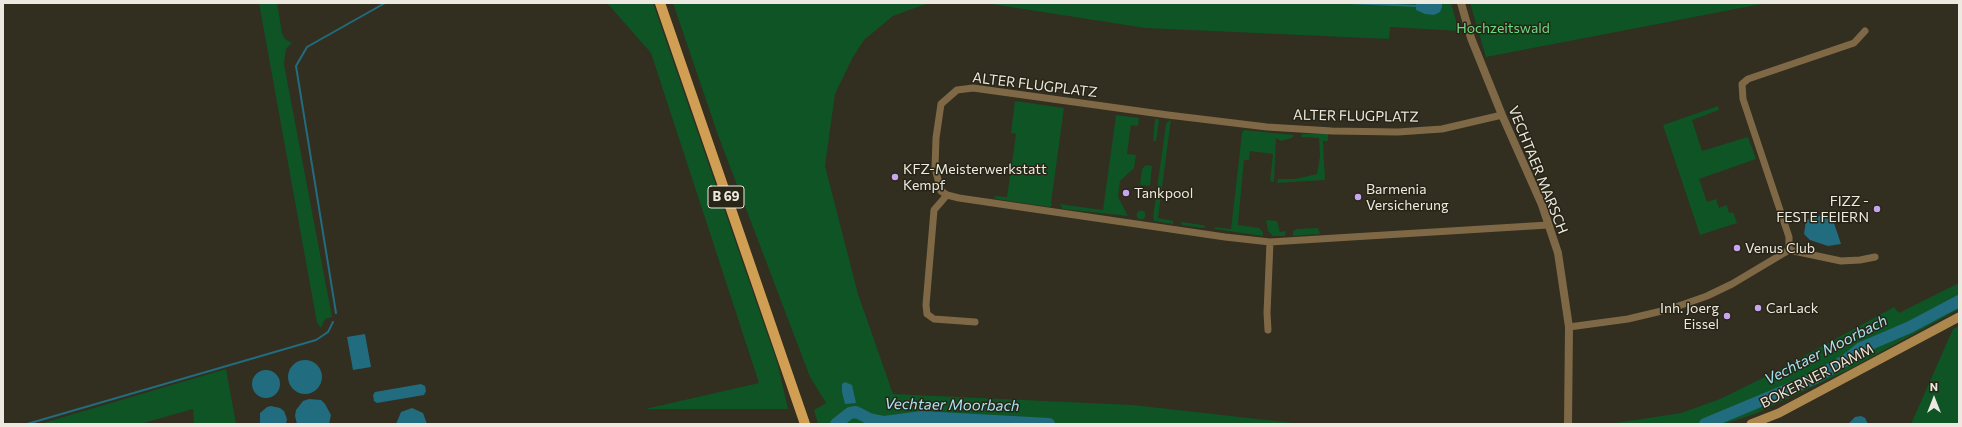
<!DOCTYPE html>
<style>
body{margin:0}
#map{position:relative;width:1962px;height:427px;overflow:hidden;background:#322e20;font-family:Commissioner,sans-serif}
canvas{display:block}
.frame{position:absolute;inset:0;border:4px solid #eceae0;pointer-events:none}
.north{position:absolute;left:1914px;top:379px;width:40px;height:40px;-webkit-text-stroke:3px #282416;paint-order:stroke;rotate:0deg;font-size:11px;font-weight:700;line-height:16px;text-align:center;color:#eceae0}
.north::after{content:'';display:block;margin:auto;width:14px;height:18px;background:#eceae0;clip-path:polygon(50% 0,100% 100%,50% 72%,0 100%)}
</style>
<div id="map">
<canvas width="1962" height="427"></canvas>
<div class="frame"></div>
<div class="north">N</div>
</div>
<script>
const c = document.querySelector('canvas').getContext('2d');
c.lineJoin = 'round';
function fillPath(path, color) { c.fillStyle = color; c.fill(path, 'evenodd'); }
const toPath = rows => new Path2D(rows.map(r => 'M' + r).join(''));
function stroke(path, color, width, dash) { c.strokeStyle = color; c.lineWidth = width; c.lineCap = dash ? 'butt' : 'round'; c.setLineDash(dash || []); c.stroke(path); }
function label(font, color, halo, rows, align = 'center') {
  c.font = font + ' Commissioner,sans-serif'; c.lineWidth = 3; c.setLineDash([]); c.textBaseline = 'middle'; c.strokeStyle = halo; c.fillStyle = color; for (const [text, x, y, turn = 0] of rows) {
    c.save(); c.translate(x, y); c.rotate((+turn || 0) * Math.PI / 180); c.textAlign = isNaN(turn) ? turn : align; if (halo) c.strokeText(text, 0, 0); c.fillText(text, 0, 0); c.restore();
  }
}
const green = toPath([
 [259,3,277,3,282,33,285,39,292,43,286,49,284,64,332,317,325,319,321,328,317,323],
 [607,3,653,3,778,365,788,409,645,409,759,383,651,53],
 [673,3,934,3,923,5,893,16,864,40,853,57,835,94,825,166,858,294,893,394,1133,405,1302,424,818,424,814,410,826,403,810,377,718,135],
 [985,3,1451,3,1459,31,1390,27,1389,39,1145,28],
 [1470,3,1767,3,1486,57],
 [1015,101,1064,108,1051,203,1052,205,1050,207,996,199,994,196,1007,197,1016,134,1011,133],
 [1718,106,1719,110,1692,120,1702,151,1748,137,1756,159,1699,179,1707,202,1716,199,1719,208,1727,205,1729,213,1733,212,1737,223,1700,235,1663,125],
 [1116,115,1139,118,1138,126,1131,125,1127,154,1136,155,1134,168,1120,181,1118,197,1128,216,1063,209,1060,204,1103,210],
 [1155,119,1158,119,1159,121,1156,141,1153,141],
 [1171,119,1158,218,1173,221,1173,224,1154,221,1153,217,1166,124],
 [1244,130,1294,135,1292,138,1281,141,1276,138,1274,182,1270,181,1273,154,1250,151,1249,160,1244,160,1238,223,1238,225,1259,228,1263,232,1263,236,1215,229,1214,227,1231,229,1242,133],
 [1302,134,1328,134,1328,141,1323,141,1325,180,1277,183,1278,179,1295,179,1317,174,1320,156,1319,138,1301,137],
 [1146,165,1152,166,1150,186,1140,185,1142,169],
 '1136.5 215a4.5 4.5 0 1 1 9 0a4.5 4.5 0 1 1-9 0Z',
 [1266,220,1277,221,1280,232,1286,231,1285,236,1273,236,1268,231],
 [1181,222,1196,224,1206,226,1203,228,1182,225],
 [1318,228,1320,234,1293,236,1293,231,1297,229],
 [1959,283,1959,309,1848,370,1757,413,1724,424,1609,424,1681,413,1720,399,1773,373,1894,307,1899,313],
 [1959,326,1959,424,1911,424,1953,329],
 [226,369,236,424,194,424,193,409,140,424,40,424]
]);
const water = toPath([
 [1422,3,1442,3,1442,7,1440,12,1434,15,1425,14,1416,10,1416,4],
 [1825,214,1829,215,1833,220,1841,244,1828,246,1810,240,1804,234,1806,220],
 [365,334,371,367,353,370,347,337],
 '288 377a17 17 0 1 1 34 0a17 17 0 1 1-34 0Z',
 '252 384a14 14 0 1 1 28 0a14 14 0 1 1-28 0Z',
 [845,382,852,385,856,403,845,404,842,392,842,384],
 [421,384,425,386,426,391,424,395,377,403,374,401,373,395,375,392],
 [309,399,321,400,325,404,331,415,329,424,297,424,295,416,296,410,303,401],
 [271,406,280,408,284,411,287,419,286,424,260,424,260,413,267,407],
 [412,408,423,413,427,424,396,424,401,412],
 [1861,416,1865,418,1868,424,1848,424,1855,417]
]);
const stream = toPath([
 [1349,3,1418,6],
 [336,313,296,66,307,47,385,3],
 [27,424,316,340,328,332,333,322]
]);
const river = toPath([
 [836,424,850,413,856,412,870,419,884,422,922,417,1049,424],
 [1705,424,1813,379,1846,360,1861,348,1910,327,1959,301]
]);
const minor = toPath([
 [1502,115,1442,129,1398,132,1332,131,1267,127,1168,115,973,88,957,90,941,104,936,138,935,168,941,191,947,195,959,198,1225,237,1270,242,1548,225],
 [947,195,934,210,926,305,927,314,934,319,975,322],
 [1789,250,1789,237,1743,99,1742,84,1748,79,1854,43,1865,31],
 [1569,327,1628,319,1670,309,1707,296,1732,284,1789,250,1841,261,1860,260,1875,257],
 [1268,330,1267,313,1270,242]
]);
const tertiary = toPath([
 [1461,3,1471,38,1502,115,1542,205,1558,253,1569,327,1568,424]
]);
const secondary = toPath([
 [1751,424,1779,413,1959,317]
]);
const primary = toPath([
 [660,3,805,424]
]);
const markers = [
 [895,177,4,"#c7a6ef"],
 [1126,193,4,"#c7a6ef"],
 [1358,197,4,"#c7a6ef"],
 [1877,209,4,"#c7a6ef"],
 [1737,248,4,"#c7a6ef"],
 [1758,308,4,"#c7a6ef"],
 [1727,316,4,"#c7a6ef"]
];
const shields = [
 [726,197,36]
];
const shieldNames = [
 ["B 69",726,197]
];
const parkNames = [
 ["Hochzeitswald",1503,28]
];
const streetNames = [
 ["ALTER FLUGPLATZ",1035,85,7],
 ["ALTER FLUGPLATZ",1356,116,1],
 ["VECHTAER MARSCH",1538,170,68],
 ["BOKERNER DAMM",1817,376,-27]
];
const poiNames = [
 ["KFZ-Meisterwerkstatt",903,169],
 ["Kempf",903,185],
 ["Barmenia",1366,189],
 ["Versicherung",1366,205],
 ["Tankpool",1134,193],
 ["FIZZ -",1869,201,"right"],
 ["FESTE FEIERN",1869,217,"right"],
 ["Venus Club",1745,248],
 ["Inh. Joerg",1719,308,"right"],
 ["Eissel",1719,324,"right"],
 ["CarLack",1766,308]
];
const waterNames = [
 ["Vechtaer Moorbach",1826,350,-27],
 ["Vechtaer Moorbach",952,405,1]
];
fillPath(green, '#0e5425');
fillPath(water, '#216c7f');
stroke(stream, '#216c7f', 2);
stroke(river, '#216c7f', 12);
stroke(minor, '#7f6845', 7);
stroke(tertiary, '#7f6845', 8);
stroke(secondary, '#ac874e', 9);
stroke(primary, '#d09f54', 10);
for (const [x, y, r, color] of markers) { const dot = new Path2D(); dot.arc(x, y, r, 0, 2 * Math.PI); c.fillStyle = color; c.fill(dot); stroke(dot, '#282416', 1.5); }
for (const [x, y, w] of shields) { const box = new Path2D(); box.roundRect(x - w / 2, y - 11, w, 22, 3); c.fillStyle = '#282416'; c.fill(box); stroke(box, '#eceae0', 1); }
label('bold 13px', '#eceae0', null, shieldNames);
label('14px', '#6bdb85', '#282416', parkNames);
label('14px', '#eceae0', '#282416', streetNames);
label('14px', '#eceae0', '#282416', poiNames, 'left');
label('italic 15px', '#a8e2f3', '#282416', waterNames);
</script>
